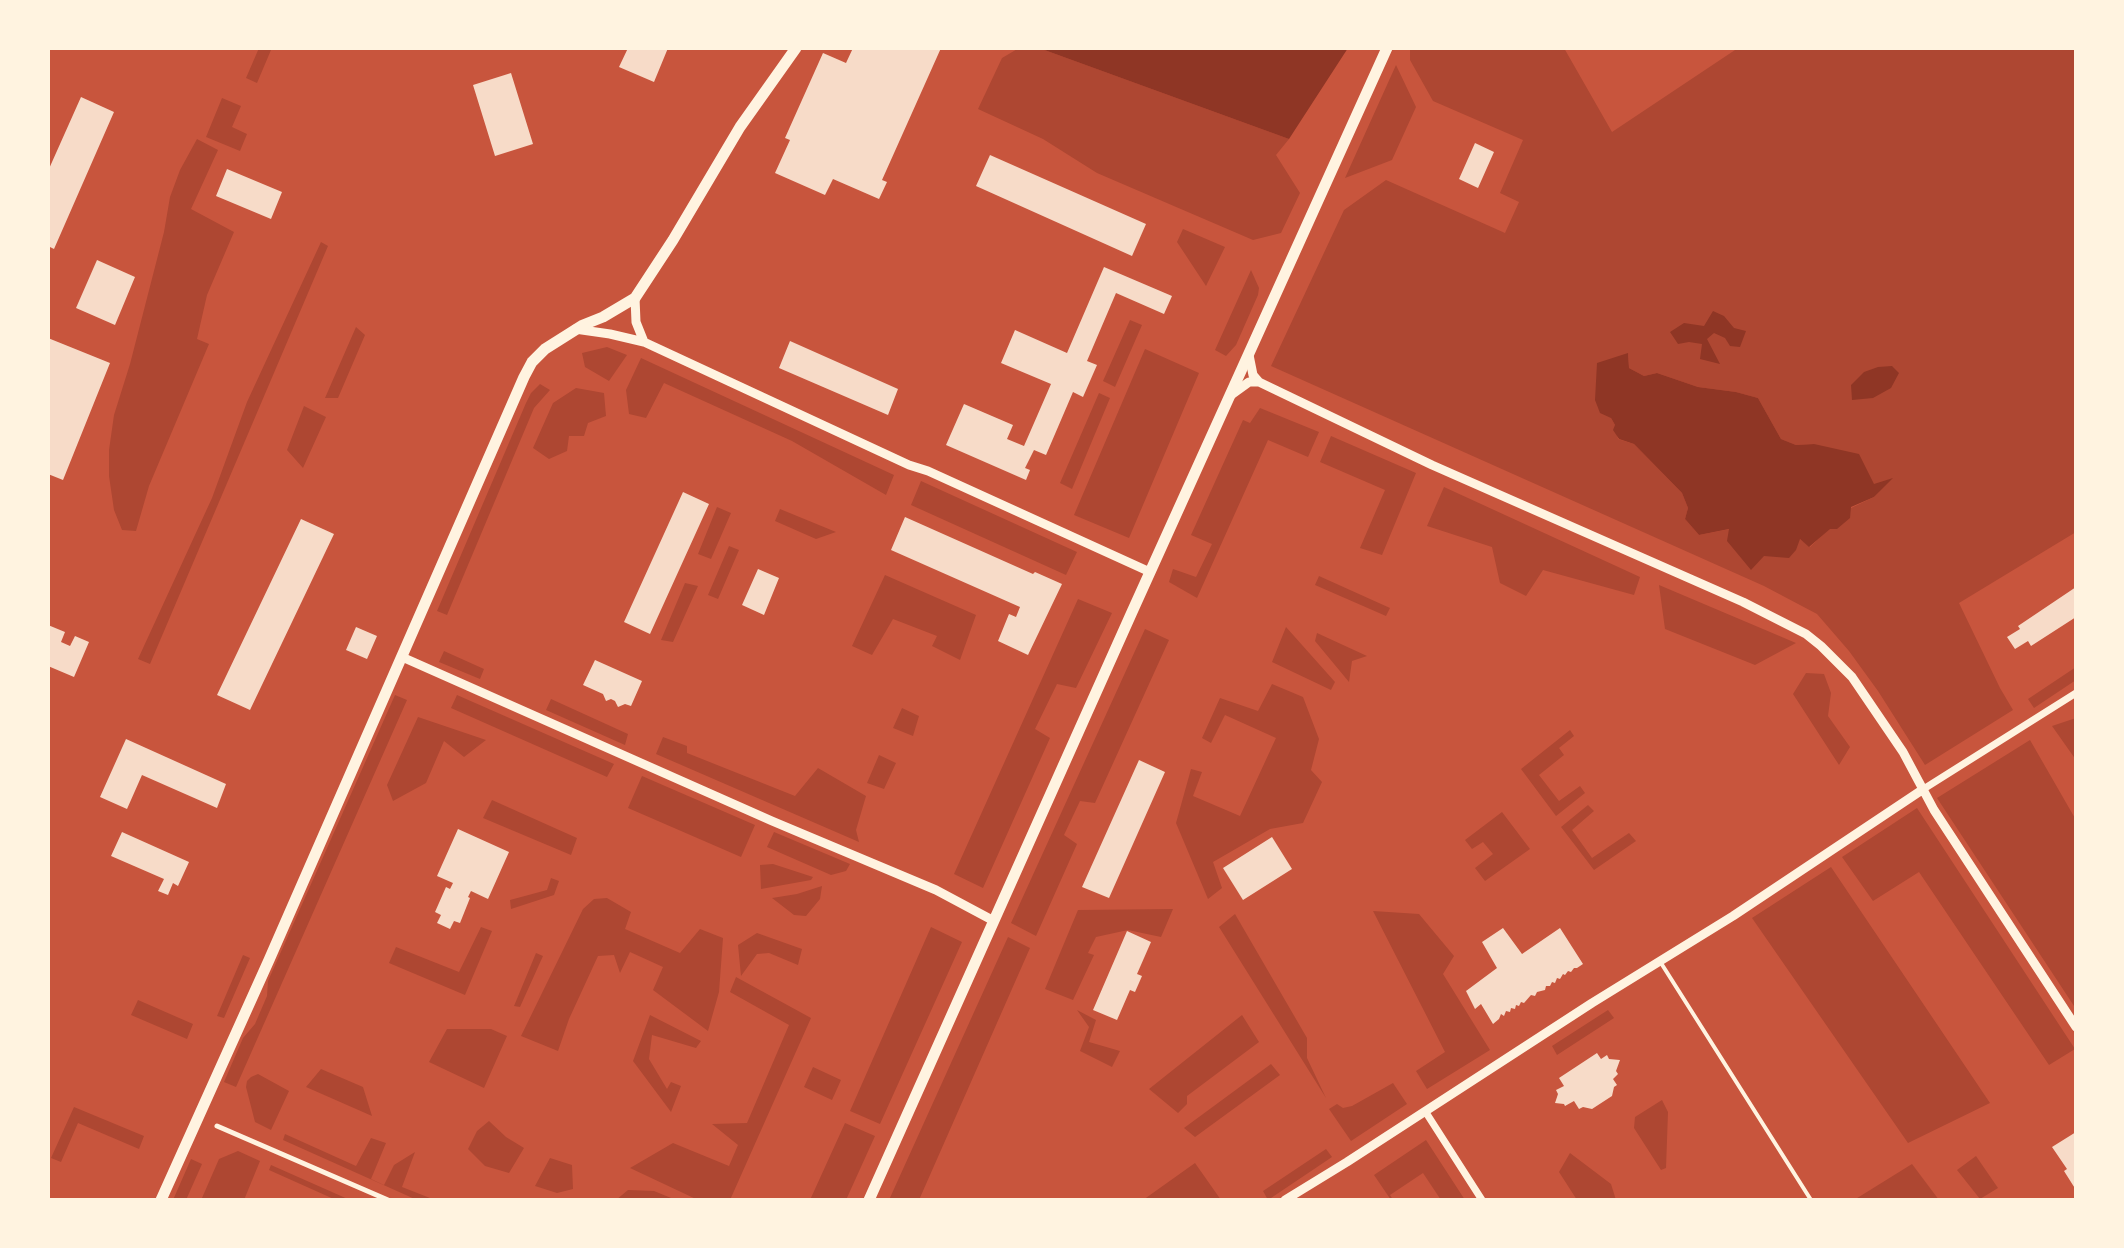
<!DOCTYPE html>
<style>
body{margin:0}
#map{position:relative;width:2124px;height:1248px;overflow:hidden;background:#c8553d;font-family:Literata,serif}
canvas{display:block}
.frame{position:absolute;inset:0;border:50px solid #fff3e0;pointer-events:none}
</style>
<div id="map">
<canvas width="2124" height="1248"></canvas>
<div class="frame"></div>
</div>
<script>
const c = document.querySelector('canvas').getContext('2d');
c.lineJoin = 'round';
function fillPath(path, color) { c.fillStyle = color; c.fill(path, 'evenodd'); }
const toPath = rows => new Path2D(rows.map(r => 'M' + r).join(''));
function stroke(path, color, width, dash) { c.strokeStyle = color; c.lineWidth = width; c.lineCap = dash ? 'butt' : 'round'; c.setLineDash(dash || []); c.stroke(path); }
const green = toPath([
 [259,48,271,50,257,83,246,78],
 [1019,48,1039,48,1289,139,1276,155,1300,193,1281,233,1253,240,1097,173,1043,139,978,109,1002,58],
 [1410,48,1564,48,1612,132,1738,48,2076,48,2076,532,1959,603,2000,688,2013,710,1925,765,1878,691,1849,651,1817,614,1764,586,1271,366,1344,210,1386,180,1505,233,1519,202,1500,193,1523,140,1433,101,1410,60],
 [1628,353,1629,368,1644,376,1657,373,1698,387,1736,392,1758,398,1781,439,1796,445,1814,444,1874,485,1891,479,1874,497,1851,508,1810,547,1800,539,1764,556,1730,529,1699,535,1685,519,1688,508,1682,493,1634,444,1618,439,1615,425,1611,418],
 [1396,65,1416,107,1392,160,1345,178],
 [222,98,241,106,232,127,247,134,240,151,206,137],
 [197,139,218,150,191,209,234,232,207,295,197,339,209,344,149,486,136,531,122,530,114,510,109,476,109,450,114,415,130,364,164,232,170,197,180,170],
 [1183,229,1225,247,1206,286,1177,242],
 [321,242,328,246,150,664,138,659,212,498,247,402],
 [1251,270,1259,288,1258,295,1236,345,1226,356,1215,350],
 [1130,320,1142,325,1115,387,1103,381],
 [356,327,365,335,338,398,325,398],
 [607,347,627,355,609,381,585,367,582,353],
 [1145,349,1199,373,1129,538,1074,515],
 [641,358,894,475,886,495,792,441,664,383,646,418,629,414,626,390],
 [540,384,550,390,534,408,447,615,437,611,526,403,531,393],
 [576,388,604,393,606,416,588,423,584,436,569,436,567,451,549,459,533,448,553,403],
 [1099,393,1110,398,1072,489,1060,483],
 [304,406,326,417,303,468,287,450],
 [1260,408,1319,432,1308,457,1268,440,1197,598,1169,582,1173,569,1196,577,1212,544,1191,535,1243,420,1250,423],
 [1331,436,1416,473,1382,555,1360,548,1385,490,1320,462],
 [921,481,1077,552,1066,575,911,505],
 [1444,487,1640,577,1634,595,1543,570,1526,596,1500,583,1492,547,1427,526],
 [717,507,731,513,711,559,698,554],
 [780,509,836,532,816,539,775,521],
 [729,546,739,550,718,599,708,595],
 [885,575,976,615,960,660,932,646,937,636,893,619,872,655,852,646],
 [1319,576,1390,608,1386,616,1315,585],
 [685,583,698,586,673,642,661,640],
 [1659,585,1796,643,1755,665,1665,629],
 [1078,599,1112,613,1076,688,1057,684,1035,729,1050,738,983,888,954,874],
 [1286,627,1335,682,1331,690,1272,662],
 [1145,629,1169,640,1095,803,1080,801,1064,835,1077,844,1036,936,1011,923],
 [1317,633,1367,656,1352,661,1349,682,1315,641],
 [444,651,484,669,480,679,439,662],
 [2076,667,2076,680,2034,708,2028,699],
 [1806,673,1824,674,1831,693,1828,716,1850,747,1839,765,1793,694],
 [1272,684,1303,697,1319,739,1311,770,1322,782,1303,823,1270,829,1213,862,1222,888,1208,899,1176,823,1191,769,1202,772,1193,796,1240,816,1276,738,1225,715,1211,743,1202,738,1220,698,1258,711],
 [395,695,407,700,236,1087,224,1082,243,1038,255,1024,267,996,268,981],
 [457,695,614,764,607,777,451,708],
 [551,699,628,734,625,745,546,710],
 [902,708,919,716,913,736,893,728],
 [418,717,486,740,464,757,444,741,426,783,393,801,387,785],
 [2076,718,2076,760,2052,726],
 [1570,730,1574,736,1559,748,1564,755,1539,775,1559,801,1580,786,1585,793,1556,816,1521,769],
 [663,737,687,746,687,753,795,796,818,768,866,796,856,830,859,842,656,754],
 [2030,740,2076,820,2076,1009,1937,798],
 [879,755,896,763,884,789,867,783],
 [642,776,755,825,741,857,628,808],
 [492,800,577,838,571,855,483,818],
 [1588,805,1594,811,1572,830,1592,858,1629,833,1636,841,1594,870,1561,827],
 [1917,808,2075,1049,2049,1065,1919,872,1873,901,1842,857],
 [1502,812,1530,849,1485,881,1475,868,1493,854,1483,842,1472,849,1465,840],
 [774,832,850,864,846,871,831,875,767,847],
 [773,864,813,877,811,880,761,889,760,865],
 [1831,867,1990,1103,1908,1143,1752,918],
 [551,878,559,881,554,895,511,909,510,900,547,890],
 [822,886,820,899,806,916,794,915,772,898,797,894],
 [607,898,631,912,625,929,680,953,700,929,723,938,719,992,708,1031,653,990,663,967,630,952,620,973,614,955,598,956,569,1019,558,1051,521,1036,583,909,594,899],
 [1173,909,1161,937,1128,930,1096,937,1088,953,1094,955,1073,1000,1045,989,1078,910],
 [1373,911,1419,914,1454,956,1443,974,1490,1050,1427,1089,1416,1071,1445,1052],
 [1235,914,1307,1038,1307,1058,1326,1098,1219,927],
 [481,927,492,931,465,995,389,963,396,947,459,972],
 [931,927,962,942,880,1124,850,1111],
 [757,933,802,949,798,965,769,953,757,954,741,976,738,945],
 [1008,937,1030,948,919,1200,889,1200],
 [536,953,543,956,520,1007,514,1006],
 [243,955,250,958,224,1018,217,1016],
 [736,977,811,1018,730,1200,698,1200,630,1168,673,1143,729,1166,738,1145,712,1124,747,1123,789,1025,730,992],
 [138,1000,193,1024,187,1039,131,1015],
 [1077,1010,1096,1020,1089,1042,1120,1051,1112,1067,1080,1051,1089,1027],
 [1608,1010,1614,1018,1557,1055,1552,1046],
 [650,1015,701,1041,696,1048,652,1035,649,1059,667,1089,671,1082,681,1086,671,1112,633,1061],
 [1242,1015,1259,1042,1187,1096,1187,1104,1178,1113,1149,1089],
 [447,1029,491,1029,507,1036,484,1088,429,1062],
 [1271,1064,1280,1075,1195,1137,1184,1128],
 [813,1067,841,1080,832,1100,804,1087],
 [321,1069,363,1087,372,1116,306,1087],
 [258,1074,289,1091,271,1130,255,1122,246,1087,247,1081,251,1077],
 [1393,1083,1407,1104,1351,1141,1329,1109,1337,1104,1343,1108,1352,1106],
 [1662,1100,1668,1112,1666,1168,1661,1170,1634,1128,1635,1117],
 [74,1107,144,1136,139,1149,78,1123,61,1162,51,1158],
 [489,1121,506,1137,524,1148,509,1173,485,1166,468,1149,477,1131],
 [845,1123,875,1136,846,1200,810,1200],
 [285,1134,356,1166,371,1138,386,1143,371,1179,384,1185,394,1165,415,1152,402,1187,435,1200,417,1200,283,1140],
 [1426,1140,1465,1200,1441,1200,1423,1173,1390,1195,1393,1200,1391,1200,1374,1175],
 [1326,1149,1332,1157,1268,1200,1263,1191],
 [238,1151,260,1161,244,1200,206,1200,202,1198,219,1159],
 [1570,1153,1611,1184,1616,1200,1577,1200,1559,1172],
 [1976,1156,1998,1188,1980,1199,1957,1170],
 [550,1158,572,1165,573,1189,557,1193,535,1186],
 [191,1159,202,1164,186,1200,173,1200],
 [1195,1163,1221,1200,1143,1200],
 [1912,1164,1939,1200,1854,1200],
 [271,1165,350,1200,336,1200,269,1170],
 [628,1190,654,1191,676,1200,616,1200]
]);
const water = toPath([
 [1039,48,1348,48,1289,139],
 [1713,311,1724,316,1734,328,1746,331,1740,347,1730,346,1725,338,1714,333,1707,339,1720,364,1700,359,1702,344,1689,342,1678,344,1670,332,1684,323,1704,326],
 [1628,353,1629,368,1644,376,1657,373,1698,387,1736,392,1758,398,1781,439,1796,445,1814,444,1859,454,1874,484,1893,478,1874,497,1851,507,1850,518,1837,529,1830,529,1809,547,1800,539,1796,550,1789,558,1764,556,1751,570,1727,541,1729,529,1699,535,1685,519,1688,508,1682,493,1634,444,1619,439,1613,430,1615,425,1611,418,1600,413,1595,400,1597,363],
 [1892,366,1899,373,1891,388,1873,398,1852,400,1851,385,1864,372,1878,367]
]);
const building = toPath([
 [628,48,668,48,654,82,619,67],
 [853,48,941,48,882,180,887,182,879,199,833,179,825,195,775,173,790,140,785,138,823,53,846,63],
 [511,73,533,144,495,156,473,85],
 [81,97,114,112,54,249,48,246,48,171],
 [1475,143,1494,152,1478,188,1459,179],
 [990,155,1146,224,1132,256,976,186],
 [227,169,282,192,271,219,216,196],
 [97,260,135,277,115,325,76,308],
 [1104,267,1172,296,1164,314,1116,293,1087,361,1097,365,1083,397,1073,392,1046,455,1034,450,1025,468,1030,470,1026,480,946,445,964,404,1013,425,1007,439,1024,446,1051,384,1001,363,1015,330,1067,353],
 [48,338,110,363,63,480,48,474],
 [790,341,898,389,888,415,779,368],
 [683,492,709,504,650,634,624,622],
 [905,517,1033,574,1035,572,1062,584,1028,655,998,641,1009,614,1016,617,1020,607,891,550],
 [301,519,334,534,250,710,217,695],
 [758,569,779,578,764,615,742,605],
 [2076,587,2076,617,2031,646,2028,641,2015,649,2007,637,2020,629,2018,626],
 [48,625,65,632,61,642,70,646,75,636,89,642,74,677,48,666],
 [356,627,377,636,367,659,346,650],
 [595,660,642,681,631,706,625,704,618,707,615,701,611,699,606,701,603,694,583,685],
 [126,739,226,784,217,808,142,775,127,809,100,797],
 [1139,760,1165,772,1109,898,1082,887],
 [458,829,509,852,488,899,471,891,468,897,470,898,460,923,454,921,450,929,437,923,441,915,435,912,446,887,450,889,453,883,437,876],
 [122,832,189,862,178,886,173,883,168,895,158,891,164,879,111,856],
 [1272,837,1292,869,1243,900,1223,868],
 [1503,928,1522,954,1560,928,1583,964,1577,968,1574,968,1571,972,1568,971,1565,975,1563,974,1560,979,1557,978,1555,983,1552,982,1550,986,1546,986,1545,990,1537,992,1535,996,1531,995,1524,1003,1521,1002,1519,1006,1516,1005,1515,1009,1511,1008,1510,1012,1506,1011,1504,1016,1501,1014,1499,1019,1493,1024,1481,1004,1475,1009,1466,991,1497,968,1482,942],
 [1127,931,1151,942,1137,974,1142,976,1135,992,1130,990,1117,1020,1093,1010],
 [1597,1053,1601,1059,1607,1055,1609,1059,1620,1060,1616,1071,1618,1074,1613,1079,1617,1085,1614,1087,1612,1096,1592,1109,1583,1107,1579,1109,1574,1101,1565,1106,1564,1104,1555,1103,1558,1094,1556,1090,1564,1086,1559,1078],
 [2076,1132,2076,1190,2064,1171,2067,1169,2052,1147]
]);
const service = toPath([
 [1661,963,1811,1200]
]);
const pedestrian = toPath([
 [217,1126,388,1200]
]);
const minor = toPath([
 [1922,790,2076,693],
 [1425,1111,1482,1200]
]);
const tertiary = toPath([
 [635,298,636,322,644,342],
 [575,329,610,334,644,342,909,465,928,471,1150,572],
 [1249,355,1253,375,1259,382,1432,465,1743,602,1806,634,1821,646,1852,677,1903,752,1934,810,2076,1027],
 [1231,395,1249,382,1259,382],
 [402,657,772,821,936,890,994,921],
 [1285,1200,1347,1162,1592,1003,1733,916,1922,790]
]);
const primary = toPath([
 [161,1200,269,960,524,377,532,362,545,349,583,325,603,317,635,298,673,240,740,127,796,48],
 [869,1200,1132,612,1387,48]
]);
fillPath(green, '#ae4732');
fillPath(water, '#8f3625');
fillPath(building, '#f7dbc8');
stroke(service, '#fff3e0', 4);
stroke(pedestrian, '#fff3e0', 5);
stroke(minor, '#fff3e0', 7);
stroke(tertiary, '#fff3e0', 9);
stroke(primary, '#fff3e0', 11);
</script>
